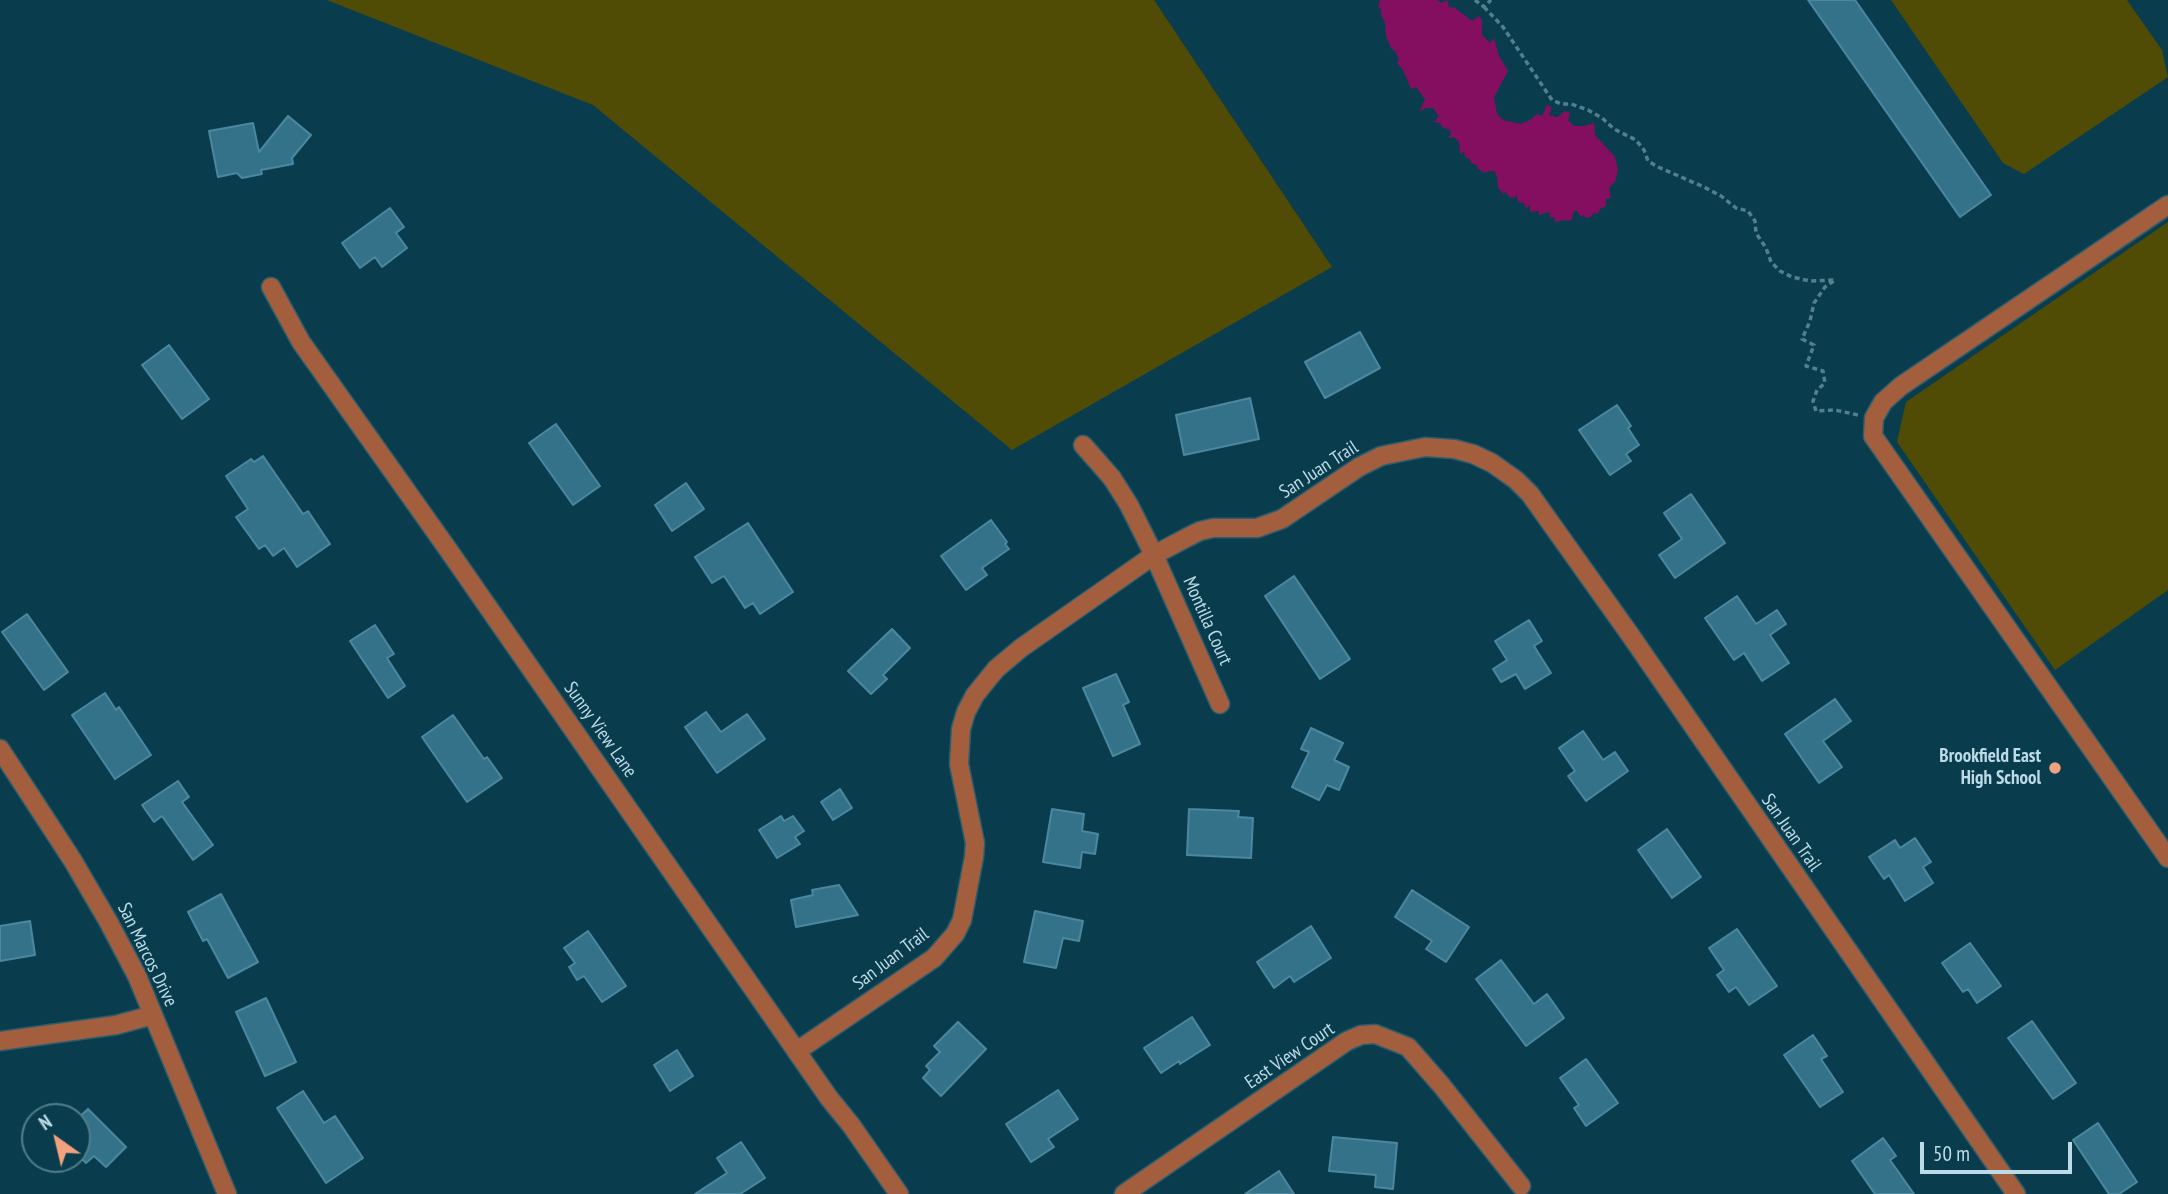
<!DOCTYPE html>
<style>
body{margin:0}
#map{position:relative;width:2168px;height:1194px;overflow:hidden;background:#093d4d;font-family:"PT Sans Narrow",sans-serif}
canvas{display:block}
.north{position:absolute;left:21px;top:1103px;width:70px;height:70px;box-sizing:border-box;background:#093d4d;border:2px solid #517c8b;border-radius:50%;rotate:326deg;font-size:19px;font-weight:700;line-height:28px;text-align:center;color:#bddbe7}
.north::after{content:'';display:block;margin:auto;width:24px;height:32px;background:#f1a17d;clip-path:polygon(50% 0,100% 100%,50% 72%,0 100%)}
.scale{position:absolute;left:1920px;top:1142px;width:152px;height:32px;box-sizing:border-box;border:4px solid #bddbe7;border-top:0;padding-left:9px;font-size:21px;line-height:24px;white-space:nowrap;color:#bddbe7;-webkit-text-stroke:5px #093d4d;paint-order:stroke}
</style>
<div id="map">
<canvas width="2168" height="1194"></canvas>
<div class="north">N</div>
<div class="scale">50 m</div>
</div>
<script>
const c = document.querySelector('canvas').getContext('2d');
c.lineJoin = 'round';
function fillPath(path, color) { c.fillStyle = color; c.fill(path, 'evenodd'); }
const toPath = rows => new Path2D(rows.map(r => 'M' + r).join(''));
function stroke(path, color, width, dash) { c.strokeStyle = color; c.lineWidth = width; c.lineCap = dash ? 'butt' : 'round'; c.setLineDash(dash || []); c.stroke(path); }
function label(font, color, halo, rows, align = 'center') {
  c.font = font + ' "PT Sans Narrow",sans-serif'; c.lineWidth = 5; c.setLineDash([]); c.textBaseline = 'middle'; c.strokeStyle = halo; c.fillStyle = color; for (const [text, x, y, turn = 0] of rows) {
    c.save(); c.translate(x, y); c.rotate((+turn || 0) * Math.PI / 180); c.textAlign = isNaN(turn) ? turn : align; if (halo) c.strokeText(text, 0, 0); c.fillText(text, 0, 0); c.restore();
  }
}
const green = toPath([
 [327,0,1154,0,1332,267,1012,450,593,105],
 [1891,0,2127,0,2162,50,2168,77,2024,174,2003,163],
 [2168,222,2168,590,2055,670,1897,442,1906,402]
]);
const water = toPath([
 [1380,0,1437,0,1441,3,1447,0,1449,7,1455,8,1472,21,1479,16,1482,20,1482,35,1490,43,1494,38,1499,56,1508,71,1494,97,1497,114,1503,120,1521,124,1530,120,1537,114,1542,116,1547,105,1552,107,1549,115,1558,117,1565,111,1570,113,1568,120,1574,126,1584,126,1594,123,1595,135,1615,157,1618,170,1615,182,1609,188,1611,198,1606,199,1606,206,1600,209,1598,214,1594,213,1590,217,1586,218,1583,215,1581,217,1577,211,1574,211,1571,221,1565,220,1555,222,1554,217,1551,218,1549,212,1539,215,1539,211,1530,212,1530,205,1526,209,1524,203,1518,202,1517,195,1514,198,1509,197,1505,191,1504,195,1498,187,1497,176,1494,171,1489,171,1485,173,1478,169,1477,165,1471,163,1470,159,1466,158,1464,154,1465,151,1460,154,1459,142,1454,137,1448,138,1451,134,1450,130,1442,127,1440,123,1433,122,1437,120,1438,115,1433,108,1426,108,1419,112,1425,99,1416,87,1411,89,1403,70,1397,63,1399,59,1395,51,1391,48,1386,36,1385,22,1381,15,1381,8,1378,9]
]);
const building = toPath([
 [1808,0,1855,0,1991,195,1960,217,1808,0],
 [288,116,311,135,292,158,293,164,261,170,262,174,242,178,237,173,218,177,209,131,253,123,259,152,288,116],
 [390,208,404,227,396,233,407,248,382,267,375,257,360,268,342,243,390,208],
 [1360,332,1380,368,1325,398,1305,362,1360,332],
 [169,345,209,399,182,419,142,365,169,345],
 [1250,398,1259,439,1184,455,1176,415,1250,398],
 [1617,405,1631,426,1628,428,1639,445,1626,454,1631,461,1610,475,1579,430,1617,405],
 [556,424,600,486,573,505,529,443,556,424],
 [263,456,303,514,308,511,330,544,297,567,284,548,273,556,265,545,259,549,236,517,248,509,226,476,251,459,254,462,263,456],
 [686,483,704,509,672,531,655,505,686,483],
 [1691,494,1725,543,1675,578,1659,555,1682,539,1664,513,1691,494],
 [991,520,1007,542,1005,544,1009,549,982,568,987,575,966,590,941,556,991,520],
 [748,523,793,592,760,614,753,603,745,608,724,576,712,583,695,557,748,523],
 [1294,576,1350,659,1320,679,1265,596,1294,576],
 [1737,596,1756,624,1777,610,1786,624,1770,635,1789,663,1762,681,1744,653,1734,660,1705,618,1737,596],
 [27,614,68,672,44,690,2,632,27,614],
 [1529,620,1542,641,1534,646,1551,673,1525,689,1516,674,1501,682,1493,669,1507,660,1495,641,1529,620],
 [375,625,394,654,387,658,405,686,388,698,350,641,375,625],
 [892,629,910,648,883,675,887,679,871,694,848,671,892,629],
 [1116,674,1129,702,1123,705,1140,744,1113,756,1083,688,1116,674],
 [105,693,116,710,119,707,151,755,115,779,72,715,105,693],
 [1835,699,1851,721,1823,741,1842,767,1819,783,1785,734,1835,699],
 [706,712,721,732,747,714,765,739,717,773,685,727,706,712],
 [453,715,484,759,487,757,502,778,467,802,422,737,453,715],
 [1311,728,1343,743,1334,760,1349,767,1339,790,1327,785,1319,800,1292,787,1309,752,1301,749,1311,728],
 [1583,731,1603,760,1615,752,1628,771,1586,801,1568,776,1575,771,1559,748,1583,731],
 [178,781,189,797,182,802,213,845,193,860,162,816,154,822,142,805,178,781],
 [840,789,852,808,833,820,821,802,840,789],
 [1052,809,1084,814,1082,831,1098,834,1095,854,1082,852,1080,868,1043,862,1052,809],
 [1189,809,1239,811,1238,817,1253,818,1251,858,1187,855,1189,809],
 [781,816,784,821,793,816,804,831,795,837,800,844,777,858,759,830,781,816],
 [1667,829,1701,877,1672,898,1638,850,1667,829],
 [1915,838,1931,862,1923,867,1933,883,1905,901,1889,875,1884,879,1869,857,1895,840,1900,848,1915,838],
 [839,885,858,915,796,927,791,900,813,895,812,890,839,885],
 [1412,890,1469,927,1446,962,1426,949,1432,941,1395,917,1412,890],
 [221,894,258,962,228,978,207,939,203,941,188,912,221,894],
 [1035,911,1083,921,1079,941,1063,938,1056,968,1024,962,1035,911],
 [30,921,35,955,0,961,0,926,30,921],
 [1311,926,1331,958,1294,982,1290,976,1274,988,1257,962,1311,926],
 [1737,929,1777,986,1749,1005,1736,987,1729,992,1717,975,1724,970,1709,948,1737,929],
 [588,931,626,986,602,1002,584,976,577,980,569,967,575,963,564,948,588,931],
 [1970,943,2001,986,1977,1003,1968,989,1963,992,1942,963,1970,943],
 [1501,960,1534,1004,1547,994,1564,1018,1526,1046,1476,979,1501,960],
 [266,998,296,1062,265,1076,236,1012,266,998],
 [1192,1017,1210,1045,1180,1064,1179,1061,1161,1073,1144,1048,1192,1017],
 [2032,1021,2076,1083,2053,1099,2008,1038,2032,1021],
 [958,1022,986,1049,941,1096,923,1078,930,1070,926,1066,940,1052,934,1046,958,1022],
 [1813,1035,1827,1056,1821,1059,1843,1092,1820,1107,1784,1055,1813,1035],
 [677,1050,693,1076,670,1091,654,1065,677,1050],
 [1586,1059,1618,1103,1586,1126,1574,1108,1579,1105,1560,1078,1586,1059],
 [1058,1090,1078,1119,1048,1139,1054,1147,1031,1162,1006,1124,1058,1090],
 [303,1091,324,1123,335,1116,363,1158,326,1183,277,1108,303,1091],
 [88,1109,126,1147,106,1167,94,1156,86,1163,77,1154,77,1119,88,1109],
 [2098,1123,2137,1182,2119,1194,2109,1194,2073,1140,2098,1123],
 [1333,1137,1397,1143,1393,1189,1375,1187,1376,1175,1329,1171,1333,1137],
 [1883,1138,1896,1156,1890,1160,1914,1194,1875,1194,1852,1161,1883,1138],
 [741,1142,765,1178,740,1194,695,1194,727,1173,717,1158,741,1142],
 [1279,1171,1294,1194,1245,1194,1279,1171]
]);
const path = toPath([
 [1475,0,1484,7,1491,0],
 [1484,7,1503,27,1552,100,1561,104,1571,104,1588,110,1602,118,1614,129,1636,140,1644,150,1648,161,1658,167,1704,187,1721,196,1736,208,1748,211,1755,221,1756,233,1766,248,1771,262,1780,271,1792,277,1810,281,1835,280,1825,287,1814,303,1810,321,1802,339,1814,345,1806,366,1823,371,1825,383,1817,390,1813,401,1816,411,1835,410,1858,415]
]);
const minor = toPath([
 [2168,205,1901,386,1883,402,1874,418,1873,436,2168,858],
 [271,287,301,342,447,548,829,1098,851,1125,899,1194],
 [1083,445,1112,478,1129,505,1154,555,1220,704],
 [0,749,73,861,108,921,137,976,227,1194],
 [0,1041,116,1025,153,1015],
 [797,1051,934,958,955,934,962,920,974,857,975,843,959,764,961,729,966,712,975,695,996,669,1021,648,1154,555,1186,538,1200,531,1213,528,1257,528,1282,519,1359,467,1381,456,1425,447,1454,449,1473,454,1492,463,1516,480,1530,494,1631,636,2016,1194],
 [1124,1194,1347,1041,1361,1035,1375,1034,1408,1047,1442,1086,1521,1186]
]);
const markers = [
 [2055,768,7,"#f1a17d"]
];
const streetNames = [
 ["San Juan Trail",1319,470,-33],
 ["Montilla Court",1207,621,66],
 ["Sunny View Lane",600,730,55],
 ["San Juan Trail",1791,833,55],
 ["San Marcos Drive",147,955,64],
 ["San Juan Trail",891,959,-37],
 ["East View Court",1290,1056,-34]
];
const poiNames = [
 ["Brookfield East",2041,757],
 ["High School",2041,779]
];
fillPath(green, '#514c05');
fillPath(water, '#840f60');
fillPath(building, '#347289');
stroke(building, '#4b889f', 2);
stroke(minor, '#2d5d6c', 21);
stroke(path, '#547f8d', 3.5, [5, 3.5]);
stroke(minor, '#a35e3e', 18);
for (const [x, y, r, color] of markers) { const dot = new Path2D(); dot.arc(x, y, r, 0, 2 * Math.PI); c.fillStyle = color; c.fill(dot); stroke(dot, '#093d4d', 2.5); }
label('19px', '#bddbe7', '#093d4d', streetNames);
label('bold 19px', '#bddbe7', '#093d4d', poiNames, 'right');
</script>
